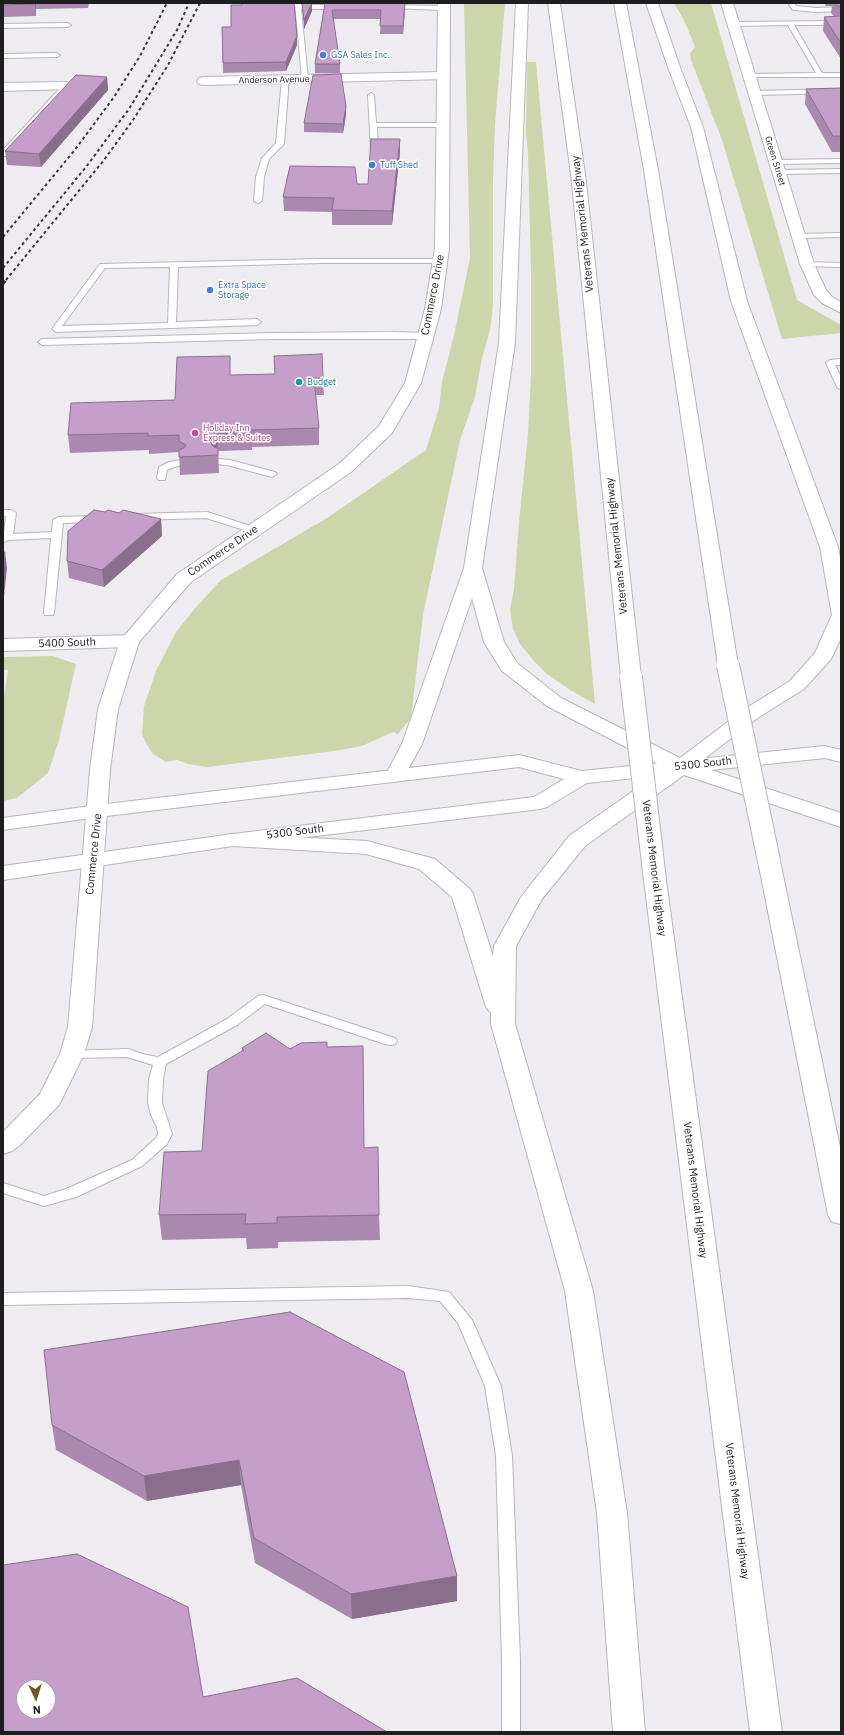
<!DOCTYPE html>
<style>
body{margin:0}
#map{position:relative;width:844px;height:1735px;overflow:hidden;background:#eeecf1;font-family:"IBM Plex Sans",sans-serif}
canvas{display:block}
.frame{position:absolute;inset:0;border:4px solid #1e1d1f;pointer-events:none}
.north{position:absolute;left:16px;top:1679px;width:40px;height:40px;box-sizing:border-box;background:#fff;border:1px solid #a5a5a5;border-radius:50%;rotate:176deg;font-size:11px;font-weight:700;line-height:16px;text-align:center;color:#1e1d1f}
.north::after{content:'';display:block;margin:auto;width:14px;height:18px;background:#6a5b28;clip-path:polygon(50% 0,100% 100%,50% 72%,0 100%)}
</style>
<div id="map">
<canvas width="844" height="1735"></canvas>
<div class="frame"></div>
<div class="north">N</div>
</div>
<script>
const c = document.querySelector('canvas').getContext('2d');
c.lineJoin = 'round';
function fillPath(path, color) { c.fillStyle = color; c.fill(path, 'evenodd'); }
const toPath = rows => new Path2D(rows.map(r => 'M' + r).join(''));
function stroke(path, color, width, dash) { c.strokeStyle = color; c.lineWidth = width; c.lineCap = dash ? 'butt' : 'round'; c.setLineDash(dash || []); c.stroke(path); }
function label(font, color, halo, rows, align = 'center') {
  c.font = font + ' "IBM Plex Sans",sans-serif'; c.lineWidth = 3; c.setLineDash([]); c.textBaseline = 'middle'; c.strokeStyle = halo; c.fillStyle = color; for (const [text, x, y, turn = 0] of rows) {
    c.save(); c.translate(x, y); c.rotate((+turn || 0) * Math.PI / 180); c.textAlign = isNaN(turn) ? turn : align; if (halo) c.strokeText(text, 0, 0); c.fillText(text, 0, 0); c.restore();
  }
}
const green = toPath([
 [464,3,505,3,495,124,493,182,493,307,490,330,482,358,475,397,460,440,423,615,411,718,398,734,393,732,362,746,334,751,207,767,188,764,177,760,166,762,153,754,147,745,142,734,144,706,156,671,176,632,196,607,221,580,327,518,426,450,439,408,442,382,454,335,470,258],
 [674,3,711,3,797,300,841,325,841,333,782,339,722,140,691,60,690,53,695,47,684,20],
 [527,62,536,62,595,704,570,690,547,674,533,660,520,644,513,629,510,609,514,589,519,522,528,434,531,373,531,272,528,153,526,132],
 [53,656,76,664,59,740,48,773,17,798,3,801,3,704,8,670,3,670,3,657]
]);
const service = toPath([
 [295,3,301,3,301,5,341,5,344,7,341,9,301,9,308,79,305,81,302,79,295,3],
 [788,3,794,3,796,6,816,8,841,7,841,11,816,12,794,10,792,9,788,3],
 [389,5,444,6,447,8,444,10,387,8,387,6,389,5],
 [841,21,841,25,794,25,822,73,841,73,841,77,748,77,748,75,750,74,816,73,788,25,734,26,731,24,734,22,841,21],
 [3,24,68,23,71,25,68,27,3,28,3,24],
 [3,54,57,53,60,55,57,57,3,58,3,54],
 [285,77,288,79,288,91,284,144,269,159,264,177,262,201,258,203,254,201,256,177,262,158,276,143,282,79,285,77],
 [63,85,68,86,6,156,3,156,3,150,63,85],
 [841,89,841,93,755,95,752,93,755,91,841,89],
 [371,93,374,95,376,123,442,123,446,125,442,127,377,127,378,149,374,151,371,151,368,95,371,93],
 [841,159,841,163,776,164,772,162,776,160,841,159],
 [841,169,841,173,779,174,775,172,779,170,841,169],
 [841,233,841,237,798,238,794,236,798,234,841,233],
 [320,259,440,259,444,261,440,263,320,263,178,267,176,322,257,319,261,322,257,325,56,332,52,329,100,264,320,259],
 [170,267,168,323,62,326,105,268,170,267],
 [804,262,841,263,841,267,807,266,803,264,804,262],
 [393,332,426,333,430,336,426,339,273,339,42,345,38,342,42,339,273,333,393,332],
 [841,359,841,365,835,365,841,377,841,390,837,387,826,363,830,360,841,359],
 [219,459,230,460,275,472,277,474,272,477,227,465,216,464,214,462,219,459],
 [181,460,186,463,184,465,174,467,167,470,165,480,159,480,157,478,159,467,169,462,181,460],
 [3,510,11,510,16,513,13,534,52,532,53,520,58,517,98,516,103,519,98,522,63,523,54,613,53,615,45,615,44,613,51,538,9,540,3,542,6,516,3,516,3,510],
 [207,512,257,528,259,530,254,533,206,518,134,520,129,517,134,514,207,512],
 [263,995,395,1038,397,1041,395,1044,390,1045,385,1044,265,1004,237,1025,166,1064,163,1079,162,1103,172,1134,167,1144,142,1166,76,1197,44,1206,3,1193,3,1183,44,1196,66,1189,132,1160,156,1138,158,1134,157,1127,151,1115,148,1103,149,1079,153,1065,127,1057,72,1058,67,1057,65,1054,67,1051,128,1049,146,1055,158,1057,227,1019,258,996,263,995],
 [408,1286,449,1292,472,1320,501,1386,512,1456,520,1660,520,1732,502,1732,502,1660,496,1456,485,1386,458,1323,440,1301,408,1298,3,1305,3,1293,408,1286]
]);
const minor = toPath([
 [721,3,733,3,814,264,826,290,832,297,841,302,841,313,822,303,814,295,800,264,721,3],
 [442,72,446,73,448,76,446,79,203,85,199,84,197,81,199,78,203,77,442,72],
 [65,82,69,83,71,86,69,89,3,91,3,83,65,82],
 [130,635,137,637,140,641,137,645,130,647,3,651,3,639,130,635]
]);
const tertiary = toPath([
 [438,3,450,3,449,248,441,309,421,383,392,433,351,472,191,582,139,642,118,709,110,770,92,1027,84,1054,59,1105,20,1145,12,1151,3,1154,3,1132,40,1094,60,1054,68,1027,90,770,98,709,120,641,177,574,339,464,379,426,405,383,425,309,435,248,438,3]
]);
const primary = toPath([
 [825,746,841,750,841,762,825,758,587,783,547,807,540,809,233,846,3,880,3,866,233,834,534,797,564,779,519,767,98,817,3,830,3,818,98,805,519,755,582,771,825,746]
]);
const motorway = toPath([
 [516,3,528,3,515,343,482,568,504,642,517,663,561,698,680,758,745,709,790,681,815,653,832,615,820,547,731,301,691,127,669,70,646,3,658,3,681,70,703,127,747,301,838,547,841,563,841,638,831,659,804,689,759,717,696,765,841,813,841,827,684,775,585,846,542,899,516,946,515,1024,593,1291,627,1513,645,1732,613,1732,597,1513,565,1291,491,1024,491,1013,486,1007,452,897,419,869,366,854,233,846,225,845,222,840,225,835,233,834,367,841,435,859,470,889,473,894,493,956,494,946,521,897,569,836,666,768,547,706,502,671,484,642,472,598,422,744,402,780,395,782,388,780,385,776,402,744,464,568,499,343,516,3],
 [548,3,560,3,585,174,641,677,638,681,631,683,624,681,621,677,571,174,548,3],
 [614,3,626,3,658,170,738,665,735,669,728,671,721,669,718,665,644,170,614,3],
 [769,854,777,856,780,861,841,1152,841,1224,832,1222,828,1215,758,861,761,856,769,854],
 [655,873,663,875,666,880,782,1732,750,1732,644,880,647,875,655,873]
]);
const railFar1 = toPath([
 [3,237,74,151,114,97,140,56,167,3],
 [3,268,86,167,129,109,177,30,189,3],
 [6,280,104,160,133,120,168,65,200,3]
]);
const rail = toPath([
 [3,284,7,279]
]);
const motorwayBridge = toPath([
 [728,665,769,861],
 [631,677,655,880]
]);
const wall = toPath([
 [3,3,89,3,88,8,36,9,36,16,3,17],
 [302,3,316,3,316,4,312,3,312,11,304,29],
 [325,3,405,3,403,34,380,34,381,19,333,19,340,64,340,73,315,73,315,64],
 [824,3,841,3,841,59,823,31,824,17,834,16,831,13,832,6,826,6],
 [242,5,297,36,297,45,286,71,223,73,222,27,231,27],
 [107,77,108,90,41,167,7,165,5,151],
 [841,88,841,152,832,152,805,104,806,89],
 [346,106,346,115,343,133,304,132,304,123],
 [400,139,400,152,392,225,332,225,332,212,284,211,283,197,357,184,368,184],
 [231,375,323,378,324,395,315,395,319,428,319,445,252,447,252,450,218,451,219,473,180,475,179,452,149,454,149,450,70,453,68,435,175,400],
 [105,512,119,513,161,519,162,536,104,587,69,578,67,561],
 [327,1047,364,1148,379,1215,380,1240,278,1242,278,1248,247,1249,246,1238,162,1240,159,1215,202,1151,242,1050,242,1048,290,1049],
 [290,1312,457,1601,352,1619,255,1563,241,1485,147,1501,56,1450,52,1425]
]);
const shadedWall = toPath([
 [35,3,36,3,36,16],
 [312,3,312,11,304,29,304,20],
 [405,3,405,11,403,34,403,26],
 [297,36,297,45,286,71,286,62],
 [107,77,108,90,41,167,39,154],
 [346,106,346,115,343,133,343,124],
 [400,139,400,152,392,225,392,211],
 [217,434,218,451,219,473,218,455,211,444],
 [161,519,162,536,104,587,102,570],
 [5,552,7,568,3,606,3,571],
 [239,1460,241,1485,147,1501,144,1476],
 [457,1576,457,1601,352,1619,351,1594]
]);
const building = toPath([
 [3,3,35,3,34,4,3,5,3,3],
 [242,3,294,3,297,36,286,62,223,63,222,27,231,27,231,5,242,5,242,3],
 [302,3,312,3,304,20,302,3],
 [325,3,405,3,403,26,380,26,381,10,332,10,340,64,315,64,325,3],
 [835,3,841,3,841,6,837,6,835,3],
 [841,16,841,43,824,17,841,16],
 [341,74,346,106,343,124,304,123,313,75,341,74],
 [76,75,107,77,39,154,5,151,76,75],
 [841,88,841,136,833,136,806,89,841,88],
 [371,139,400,139,392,211,332,210,334,198,283,197,290,166,355,167,357,184,368,184,371,139],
 [322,354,323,378,314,378,319,428,251,430,251,432,217,434,218,440,211,444,214,447,218,448,218,455,179,457,179,450,184,448,186,445,179,441,179,435,148,436,148,433,68,435,71,403,175,400,177,357,230,356,230,375,275,374,274,356,322,354],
 [94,510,105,512,108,510,119,513,123,510,161,519,102,570,67,561,68,531,94,510],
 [3,552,5,552,3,571,3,552],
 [266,1033,290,1049,301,1043,327,1042,327,1047,363,1046,364,1148,378,1147,379,1215,277,1217,277,1223,245,1224,246,1214,159,1215,164,1152,202,1151,208,1071,244,1050,242,1048,266,1033],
 [290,1312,404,1372,457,1576,351,1594,254,1538,239,1460,144,1476,52,1425,44,1350,290,1312],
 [77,1554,188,1607,203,1697,297,1678,387,1732,3,1732,3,1565,77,1554],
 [24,1687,48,1687,48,1711,24,1711,24,1687]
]);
const markers = [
 [323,55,4,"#3f7fe0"],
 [372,165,4,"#3f7fe0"],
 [210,290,4,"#3f7fe0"],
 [299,382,4,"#0f9aa8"],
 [195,433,4,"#d1479c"]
];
const farShopnames = [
 ["GSA Sales Inc.",331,55],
 ["Tuff Shed",380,165],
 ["Extra Space",218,285],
 ["Storage",218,295]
];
const farStreetnames = [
 ["Anderson Avenue",274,80,-1],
 ["Green Street",775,161,73]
];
const farCulturenames = [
 ["Budget",307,382]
];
const farHotelnames = [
 ["Holiday Inn",203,428],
 ["Express & Suites",203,438]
];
const streetNames = [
 ["Veterans Memorial Highway",583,224,-96],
 ["Commerce Drive",433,295,-79],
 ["Veterans Memorial Highway",617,546,-96],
 ["Commerce Drive",223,551,-34],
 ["5400 South",67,643,-2],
 ["5300 South",703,764,-6],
 ["5300 South",295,832,-7],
 ["Commerce Drive",94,854,-84],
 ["Veterans Memorial Highway",654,868,83],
 ["Veterans Memorial Highway",695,1190,83],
 ["Veterans Memorial Highway",737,1511,83]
];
fillPath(green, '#cdd6ab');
stroke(service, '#b8b5ba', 2);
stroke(minor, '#b8b5ba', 2);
stroke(tertiary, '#b8b5ba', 2);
stroke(primary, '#b8b5ba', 2);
stroke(motorway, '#b8b5ba', 2);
fillPath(service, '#fff');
fillPath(minor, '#fff');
fillPath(tertiary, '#fff');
fillPath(primary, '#fff');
fillPath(motorway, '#fff');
stroke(railFar1, '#39383a', 2, [3, 3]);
stroke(rail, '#39383a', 2.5, [4, 4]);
stroke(motorwayBridge, '#b8b5ba', 24, []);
stroke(motorwayBridge, '#fff', 22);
fillPath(wall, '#a989ae');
fillPath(shadedWall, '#8a6f8d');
fillPath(building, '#c59fca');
stroke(building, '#8a6f8d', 1);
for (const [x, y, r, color] of markers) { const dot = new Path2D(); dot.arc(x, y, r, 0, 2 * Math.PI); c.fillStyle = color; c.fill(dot); stroke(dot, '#fff', 1.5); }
label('9px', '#366cbe', '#fff', farShopnames, 'left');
label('9px', '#1e1d1f', '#fff', farStreetnames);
label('9px', '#0d838f', '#fff', farCulturenames, 'left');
label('9px', '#b23c85', '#fff', farHotelnames, 'left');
label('11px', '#1e1d1f', '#fff', streetNames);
</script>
